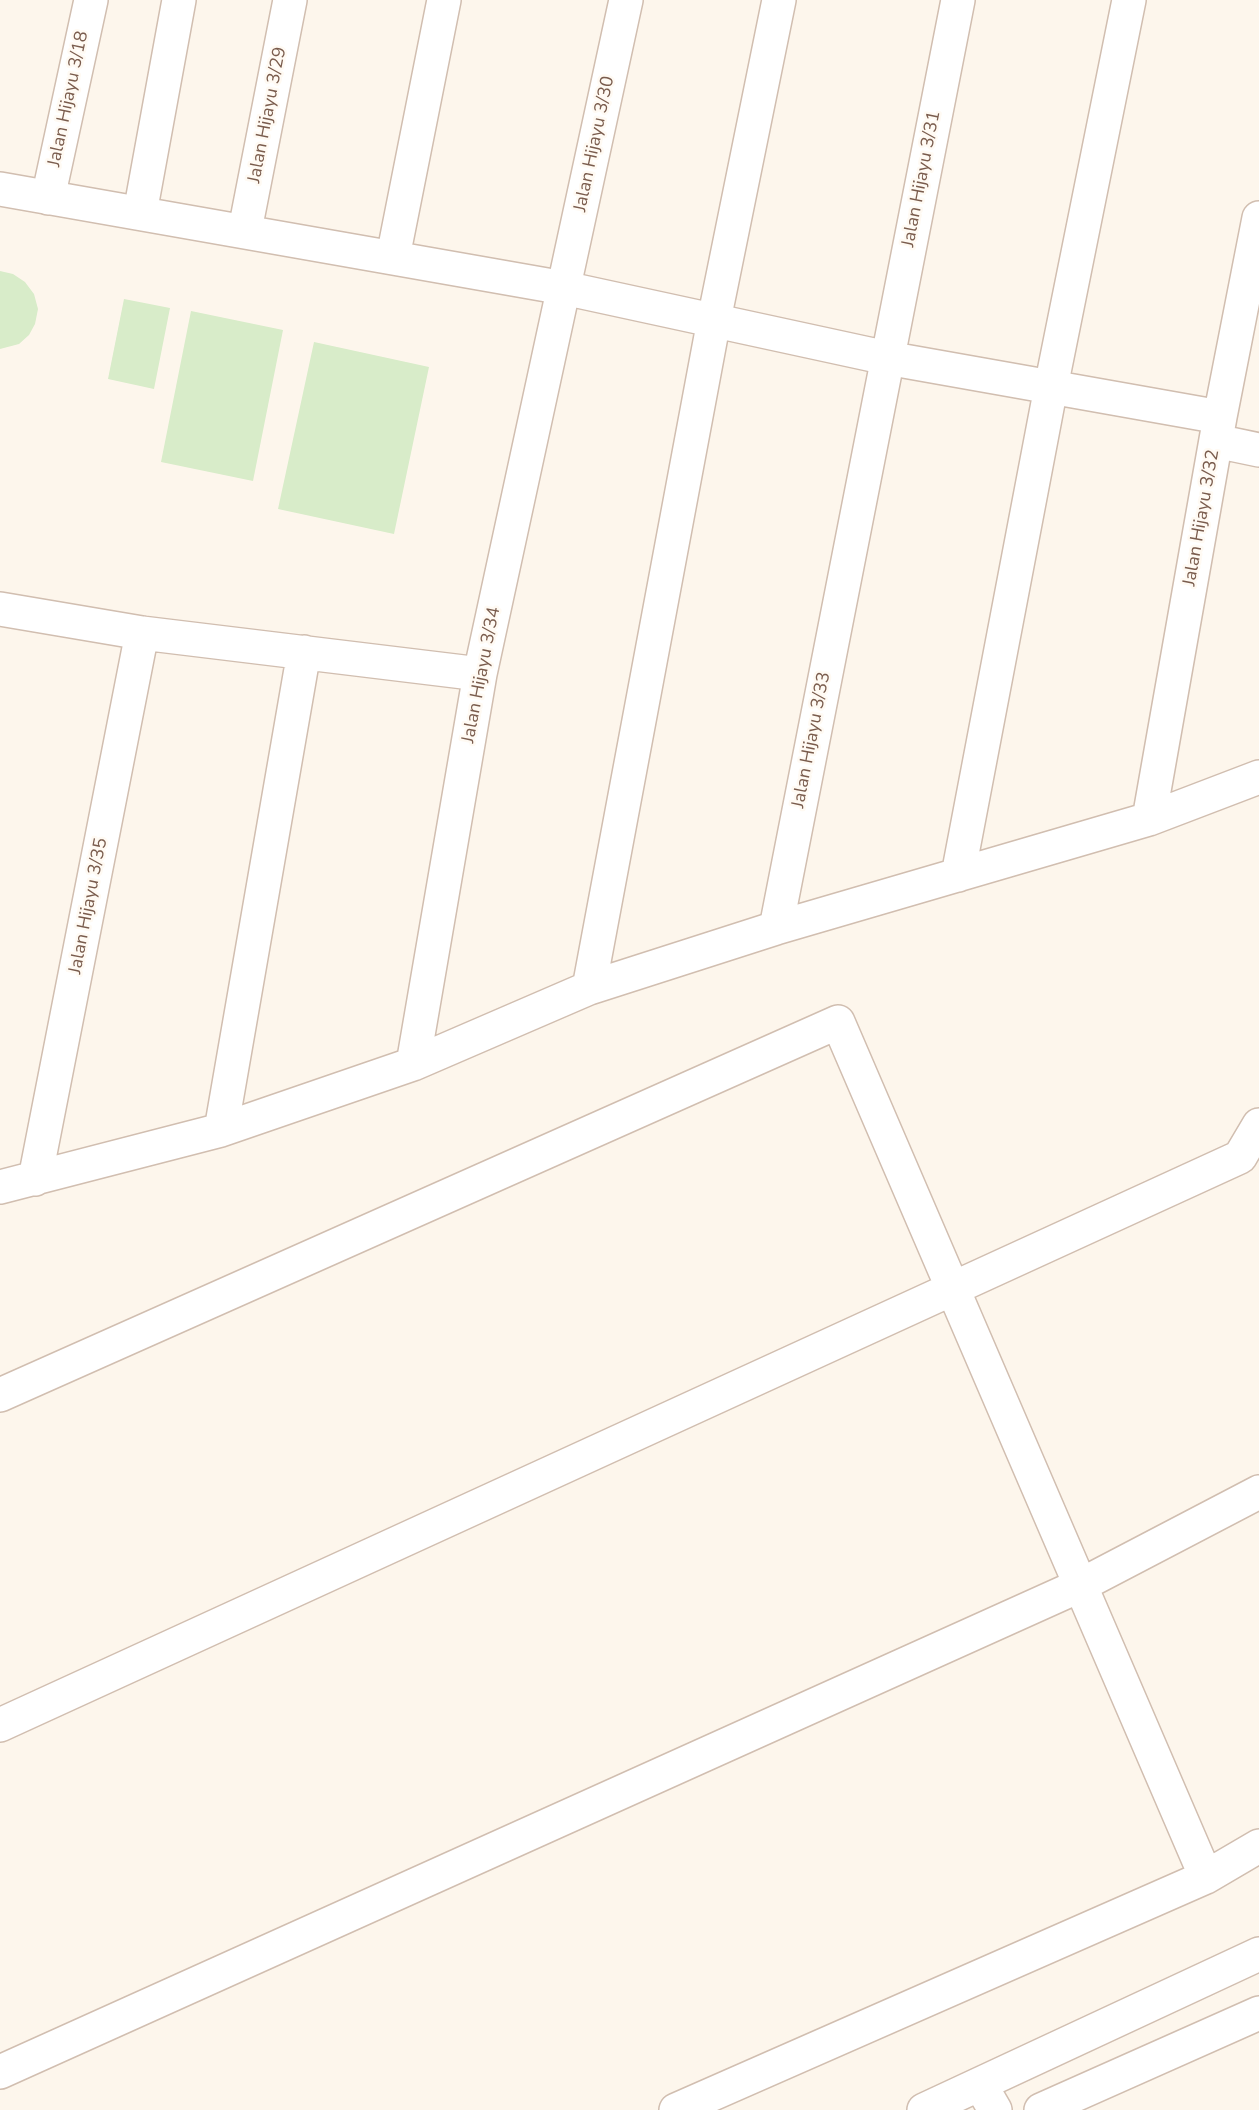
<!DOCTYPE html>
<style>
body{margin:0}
canvas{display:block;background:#fdf6ec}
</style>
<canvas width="1259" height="2110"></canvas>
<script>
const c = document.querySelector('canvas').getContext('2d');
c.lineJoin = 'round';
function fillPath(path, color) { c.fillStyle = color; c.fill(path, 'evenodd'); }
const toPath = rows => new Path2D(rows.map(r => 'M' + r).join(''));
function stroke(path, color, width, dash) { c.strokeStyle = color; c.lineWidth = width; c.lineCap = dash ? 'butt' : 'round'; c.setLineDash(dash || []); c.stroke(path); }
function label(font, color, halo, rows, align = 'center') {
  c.font = font + ' "Nunito Sans",sans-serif'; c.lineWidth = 5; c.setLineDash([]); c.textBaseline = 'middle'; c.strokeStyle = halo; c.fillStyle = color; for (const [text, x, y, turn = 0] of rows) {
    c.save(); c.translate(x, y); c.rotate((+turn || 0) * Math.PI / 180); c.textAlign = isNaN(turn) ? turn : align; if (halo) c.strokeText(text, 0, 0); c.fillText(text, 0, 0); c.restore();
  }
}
const green = toPath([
 [0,271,13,274,25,282,34,294,38,309,35,324,29,335,19,344,0,349],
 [124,299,170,308,154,389,108,379],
 [191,311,283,330,253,481,161,462],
 [314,342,429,367,394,534,278,509]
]);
const minor = toPath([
 [0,189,564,288,887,358,1220,417],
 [48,198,91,0],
 [140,213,179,0],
 [245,230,290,0],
 [393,257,444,0],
 [1216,441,1259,450],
 [0,609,142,633,480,674],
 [1149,819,1220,417,1259,218],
 [958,875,1051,387,1129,0],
 [776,928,1149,819,1259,777],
 [589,988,714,320,779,0],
 [413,1064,480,674,626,0],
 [221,1130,304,652],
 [35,1179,142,633],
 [0,1187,221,1130,413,1064,589,988,776,928,958,0],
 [0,1395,838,1022,1206,1877],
 [0,1725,1240,1157,1259,1125],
 [0,2072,1081,1585,1259,1492],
 [980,2084,995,2110],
 [676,2110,1206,1877,1259,1846],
 [924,2110,1259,1954],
 [1041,2110,1259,2013]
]);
const streetNames = [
 ["Jalan Hijayu 3/18",69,99,-78],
 ["Jalan Hijayu 3/29",268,115,-79],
 ["Jalan Hijayu 3/30",595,144,-78],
 ["Jalan Hijayu 3/31",922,179,-79],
 ["Jalan Hijayu 3/32",1202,518,-80],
 ["Jalan Hijayu 3/34",482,675,-79],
 ["Jalan Hijayu 3/33",812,740,-79],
 ["Jalan Hijayu 3/35",89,906,-79]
];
fillPath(green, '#d8ecc9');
stroke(minor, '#d1beb0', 36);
stroke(minor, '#fff', 33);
label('18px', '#7a5c4d', '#fffaf3', streetNames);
</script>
